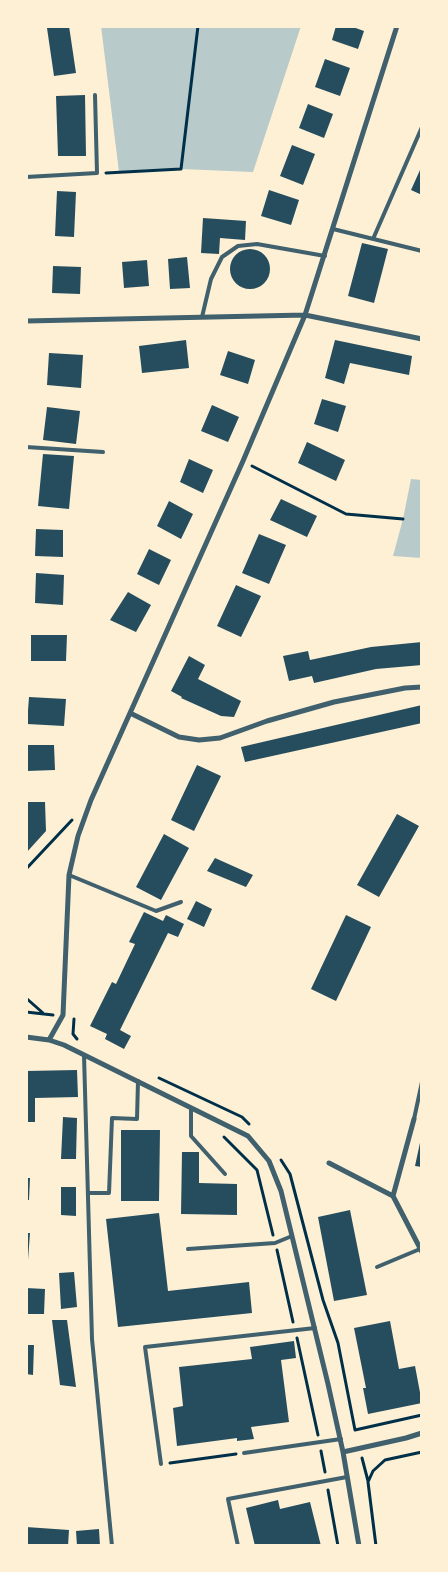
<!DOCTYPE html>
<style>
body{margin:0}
#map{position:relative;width:448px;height:1572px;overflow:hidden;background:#fdf0d5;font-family:Mulish,sans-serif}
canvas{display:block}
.frame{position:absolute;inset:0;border:28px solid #fdf0d5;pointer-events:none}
</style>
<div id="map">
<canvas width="448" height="1572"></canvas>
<div class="frame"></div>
</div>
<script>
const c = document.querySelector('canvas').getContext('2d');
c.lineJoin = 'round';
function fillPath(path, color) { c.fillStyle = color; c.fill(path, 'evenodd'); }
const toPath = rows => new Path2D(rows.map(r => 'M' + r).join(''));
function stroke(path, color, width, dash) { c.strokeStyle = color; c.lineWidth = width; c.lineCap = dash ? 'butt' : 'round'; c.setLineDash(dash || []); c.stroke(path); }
const green = toPath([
 [101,26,301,26,253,172,181,169,119,172],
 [411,479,422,480,422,558,393,556,403,519]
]);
const building = toPath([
 [56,26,69,26,76,73,54,76,47,28],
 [336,26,350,26,364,31,358,49,332,40],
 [325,59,350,68,340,96,315,87],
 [85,95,86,156,58,156,56,96],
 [308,104,333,114,324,138,299,128],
 [292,145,315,154,303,185,280,176],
 [420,170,422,170,422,195,411,190],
 [269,190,299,200,291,225,261,216],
 [57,191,76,192,74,237,55,236],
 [203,218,246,221,245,240,220,238,219,254,201,253],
 [362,243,388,249,374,303,348,296],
 '230 269a20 20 0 1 1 40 0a20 20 0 1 1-40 0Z',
 [187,257,190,288,170,289,168,259],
 [147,260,149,286,124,288,122,262],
 [53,266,81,267,80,294,52,293],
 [186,340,189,368,142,373,139,346],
 [335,340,412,356,409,375,350,363,344,384,325,378],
 [228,351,255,360,248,384,220,375],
 [49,353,83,355,81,388,47,385],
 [322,399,346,406,338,432,314,424],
 [212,405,239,417,228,442,201,431],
 [47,407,80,411,76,444,43,440],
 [307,442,345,460,336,481,298,463],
 [43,454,74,456,69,509,38,506],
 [189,459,213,470,203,493,180,482],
 [281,499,317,516,307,537,270,520],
 [169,501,193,514,181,539,157,526],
 [36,529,63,530,63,557,35,556],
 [259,534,286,545,269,584,242,573],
 [149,549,171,560,159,585,137,574],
 [36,573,64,575,63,605,35,603],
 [236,585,261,596,241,637,217,626],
 [128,592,151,605,136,632,110,620],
 [31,635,67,635,66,661,31,661],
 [422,642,422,665,376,669,314,683,312,676,289,681,283,656,308,651,310,660,371,647],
 [189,656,205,665,198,679,241,701,234,717,221,716,181,698,182,697,171,691],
 [29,697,66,699,64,726,27,724],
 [422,705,422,723,245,762,241,747],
 [26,745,54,745,55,770,27,771],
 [197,765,221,776,194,831,171,820],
 [26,802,45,802,46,831,26,853],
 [397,814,419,826,379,897,357,885],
 [164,834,189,848,161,900,136,887],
 [215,858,253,875,246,887,207,871],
 [196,901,212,909,204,927,187,919],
 [144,912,163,921,166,915,184,924,178,937,168,933,120,1030,131,1036,124,1049,105,1039,107,1034,90,1026,112,982,116,984,135,944,129,942],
 [346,915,371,927,336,1001,311,989],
 [77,1070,78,1097,35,1098,35,1122,26,1122,26,1071],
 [63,1117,77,1118,76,1159,61,1159],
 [121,1130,160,1130,159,1201,121,1201],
 [421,1138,422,1138,422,1167,415,1166],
 [182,1152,199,1152,199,1183,237,1184,237,1215,181,1214],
 [26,1178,30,1178,29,1200,26,1200],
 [61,1187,76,1187,76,1216,61,1215],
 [350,1210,367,1295,334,1301,318,1217],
 [159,1213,168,1291,249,1282,252,1313,118,1327,106,1219],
 [26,1233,30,1233,28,1260,26,1260],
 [74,1272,77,1307,61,1309,59,1273],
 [26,1288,45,1289,44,1314,26,1314],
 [52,1320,67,1320,76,1387,60,1385],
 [390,1321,399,1369,415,1366,422,1403,368,1414,363,1388,366,1388,354,1328],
 [294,1341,296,1358,281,1360,289,1422,251,1427,254,1439,237,1441,237,1438,177,1446,173,1408,183,1406,179,1367,252,1359,250,1347],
 [26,1345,34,1345,33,1375,26,1374],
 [278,1500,280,1509,310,1502,321,1546,255,1546,246,1508],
 [26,1527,69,1530,68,1546,26,1546],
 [99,1529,100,1546,77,1546,76,1531]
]);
const path = toPath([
 [106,173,181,169,198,26],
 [252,466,346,514,403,519],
 [26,869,72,820],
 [26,998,43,1013],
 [26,1012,53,1015],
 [74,1019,73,1034,77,1039],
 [159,1078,242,1117,249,1124],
 [224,1137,257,1170,273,1235],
 [281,1160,290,1174,323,1300,338,1343,355,1430,422,1415],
 [277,1250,293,1322],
 [297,1338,318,1435],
 [321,1451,325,1472],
 [362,1458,368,1481],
 [170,1463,236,1454],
 [328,1490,338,1546],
 [376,1546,368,1482,373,1471,385,1460,422,1452]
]);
const service = toPath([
 [26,177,97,173,95,95],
 [333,229,422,251],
 [373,239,422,127],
 [202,317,211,279,222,257,238,246,257,244,325,256],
 [26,447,103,452],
 [69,875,156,911,181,902],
 [84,1055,92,1339,112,1546],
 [191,1108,191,1136,225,1174],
 [414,1119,422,1082],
 [88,1193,109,1193,112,1118,137,1119,138,1081],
 [188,1249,275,1243,292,1236],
 [377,1267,420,1249],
 [244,1453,341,1439],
 [161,1464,145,1347,315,1328],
 [238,1546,228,1499,347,1477]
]);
const minor = toPath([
 [26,321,305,315,422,339],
 [130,713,179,737,199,740,220,738,267,721,334,702,405,688,422,687],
 [26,1037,49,1040,64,1045,248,1136,269,1161,281,1191,328,1384,343,1452,359,1546],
 [49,1040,63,1015,69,875,78,836,91,800,243,461,305,315,397,26],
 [329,1163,393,1196,422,1252],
 [393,1196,414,1119],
 [343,1452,406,1438,422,1433]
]);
fillPath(green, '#b9caca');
fillPath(building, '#264d5e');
stroke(path, '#003049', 3);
stroke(service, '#3f606c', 4);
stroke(minor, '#3f606c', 5);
</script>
